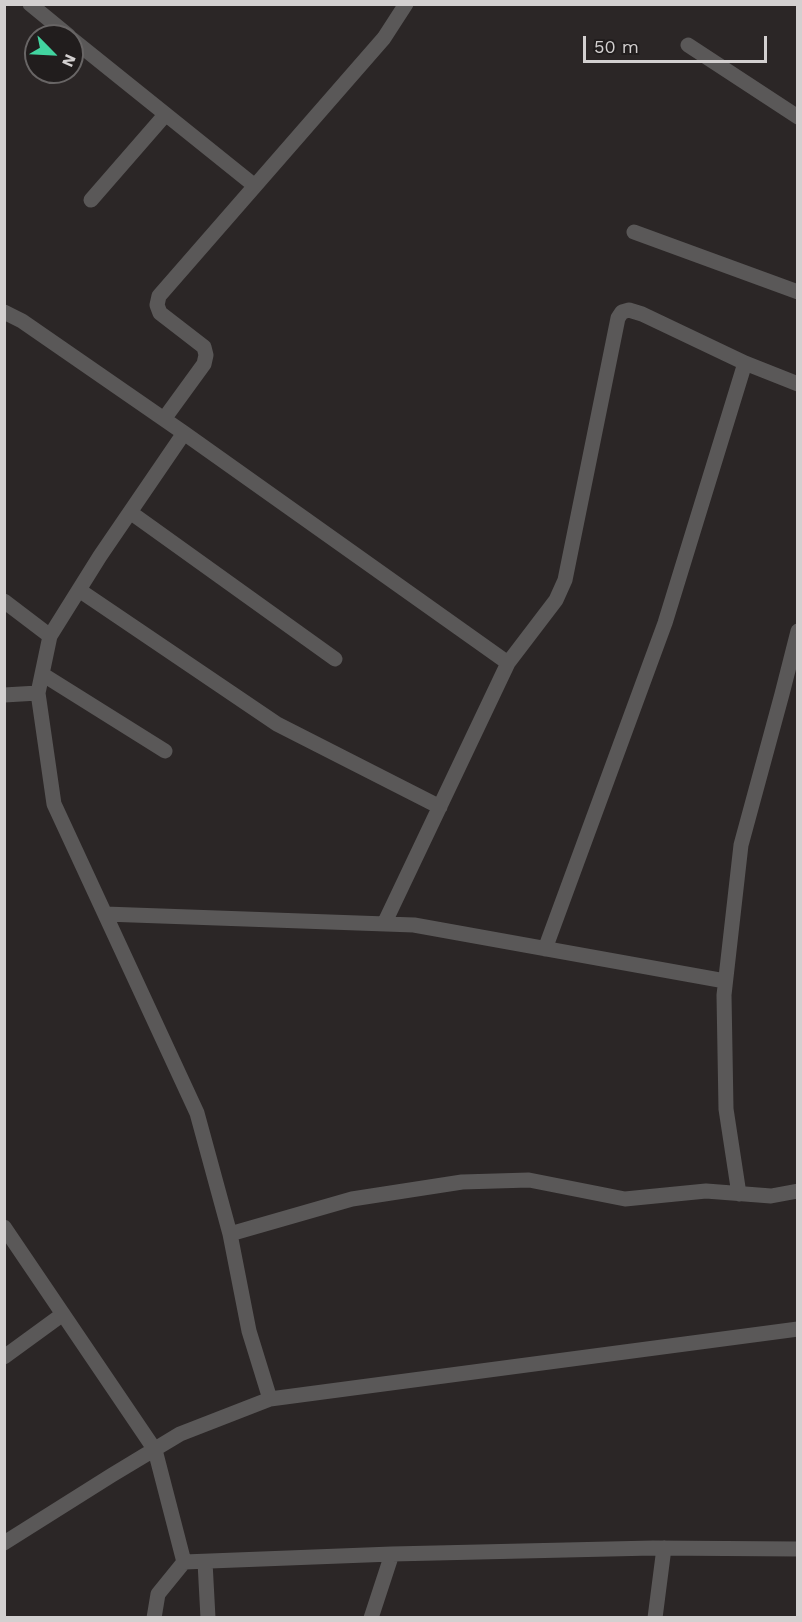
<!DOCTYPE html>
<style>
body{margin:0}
#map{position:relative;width:802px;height:1622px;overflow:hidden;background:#2b2626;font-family:"Work Sans",sans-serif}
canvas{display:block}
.frame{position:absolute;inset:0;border:6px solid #d3d0d0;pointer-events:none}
.north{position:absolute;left:24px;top:24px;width:60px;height:60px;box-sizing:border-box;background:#211d1d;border:2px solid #686565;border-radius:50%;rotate:114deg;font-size:16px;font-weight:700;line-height:24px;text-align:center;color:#d3d0d0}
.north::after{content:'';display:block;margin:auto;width:21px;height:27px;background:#42d4a0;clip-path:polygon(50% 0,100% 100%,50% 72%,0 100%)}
.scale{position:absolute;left:583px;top:36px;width:184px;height:27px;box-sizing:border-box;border:3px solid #d3d0d0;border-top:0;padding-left:8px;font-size:18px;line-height:21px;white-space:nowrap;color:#d3d0d0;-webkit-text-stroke:4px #211d1d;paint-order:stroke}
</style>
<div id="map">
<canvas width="802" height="1622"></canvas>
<div class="frame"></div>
<div class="north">N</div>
<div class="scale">50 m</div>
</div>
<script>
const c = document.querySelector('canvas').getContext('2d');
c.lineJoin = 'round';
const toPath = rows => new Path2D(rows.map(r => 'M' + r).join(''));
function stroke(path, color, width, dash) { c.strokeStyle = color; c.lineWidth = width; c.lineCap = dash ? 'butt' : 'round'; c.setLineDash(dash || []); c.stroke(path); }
const minor = toPath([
 [30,4,69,36],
 [72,39,255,186],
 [688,45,798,117],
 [91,200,165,115],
 [634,232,798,292],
 [4,312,22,321,184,433,508,663],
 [164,419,204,364,206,355,204,347,160,313,157,305,159,296,384,38,406,4],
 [184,433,100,556,50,636,38,693,54,804,197,1113,230,1234,249,1331,270,1399],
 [130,512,335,659],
 [79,590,277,724,440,807],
 [4,601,50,636],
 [42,674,165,751],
 [4,695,38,693],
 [105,914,414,925,725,981],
 [384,924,508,663,556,600,565,580,618,318,622,312,629,310,642,314,745,363,798,384],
 [545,949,665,623,745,363],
 [739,1194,726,1109,724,995,741,845,782,694,798,631],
 [4,1227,155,1450,184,1562],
 [230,1234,352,1199,462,1182,529,1180,625,1199,706,1191,771,1196,798,1191],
 [4,1357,63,1314],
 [4,1543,112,1475,180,1434,270,1399,798,1329],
 [205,1562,208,1618],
 [154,1618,158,1594,184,1562,392,1554,653,1548,798,1549],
 [371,1618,392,1554],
 [655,1618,664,1548]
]);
stroke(minor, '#5a5858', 15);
</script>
